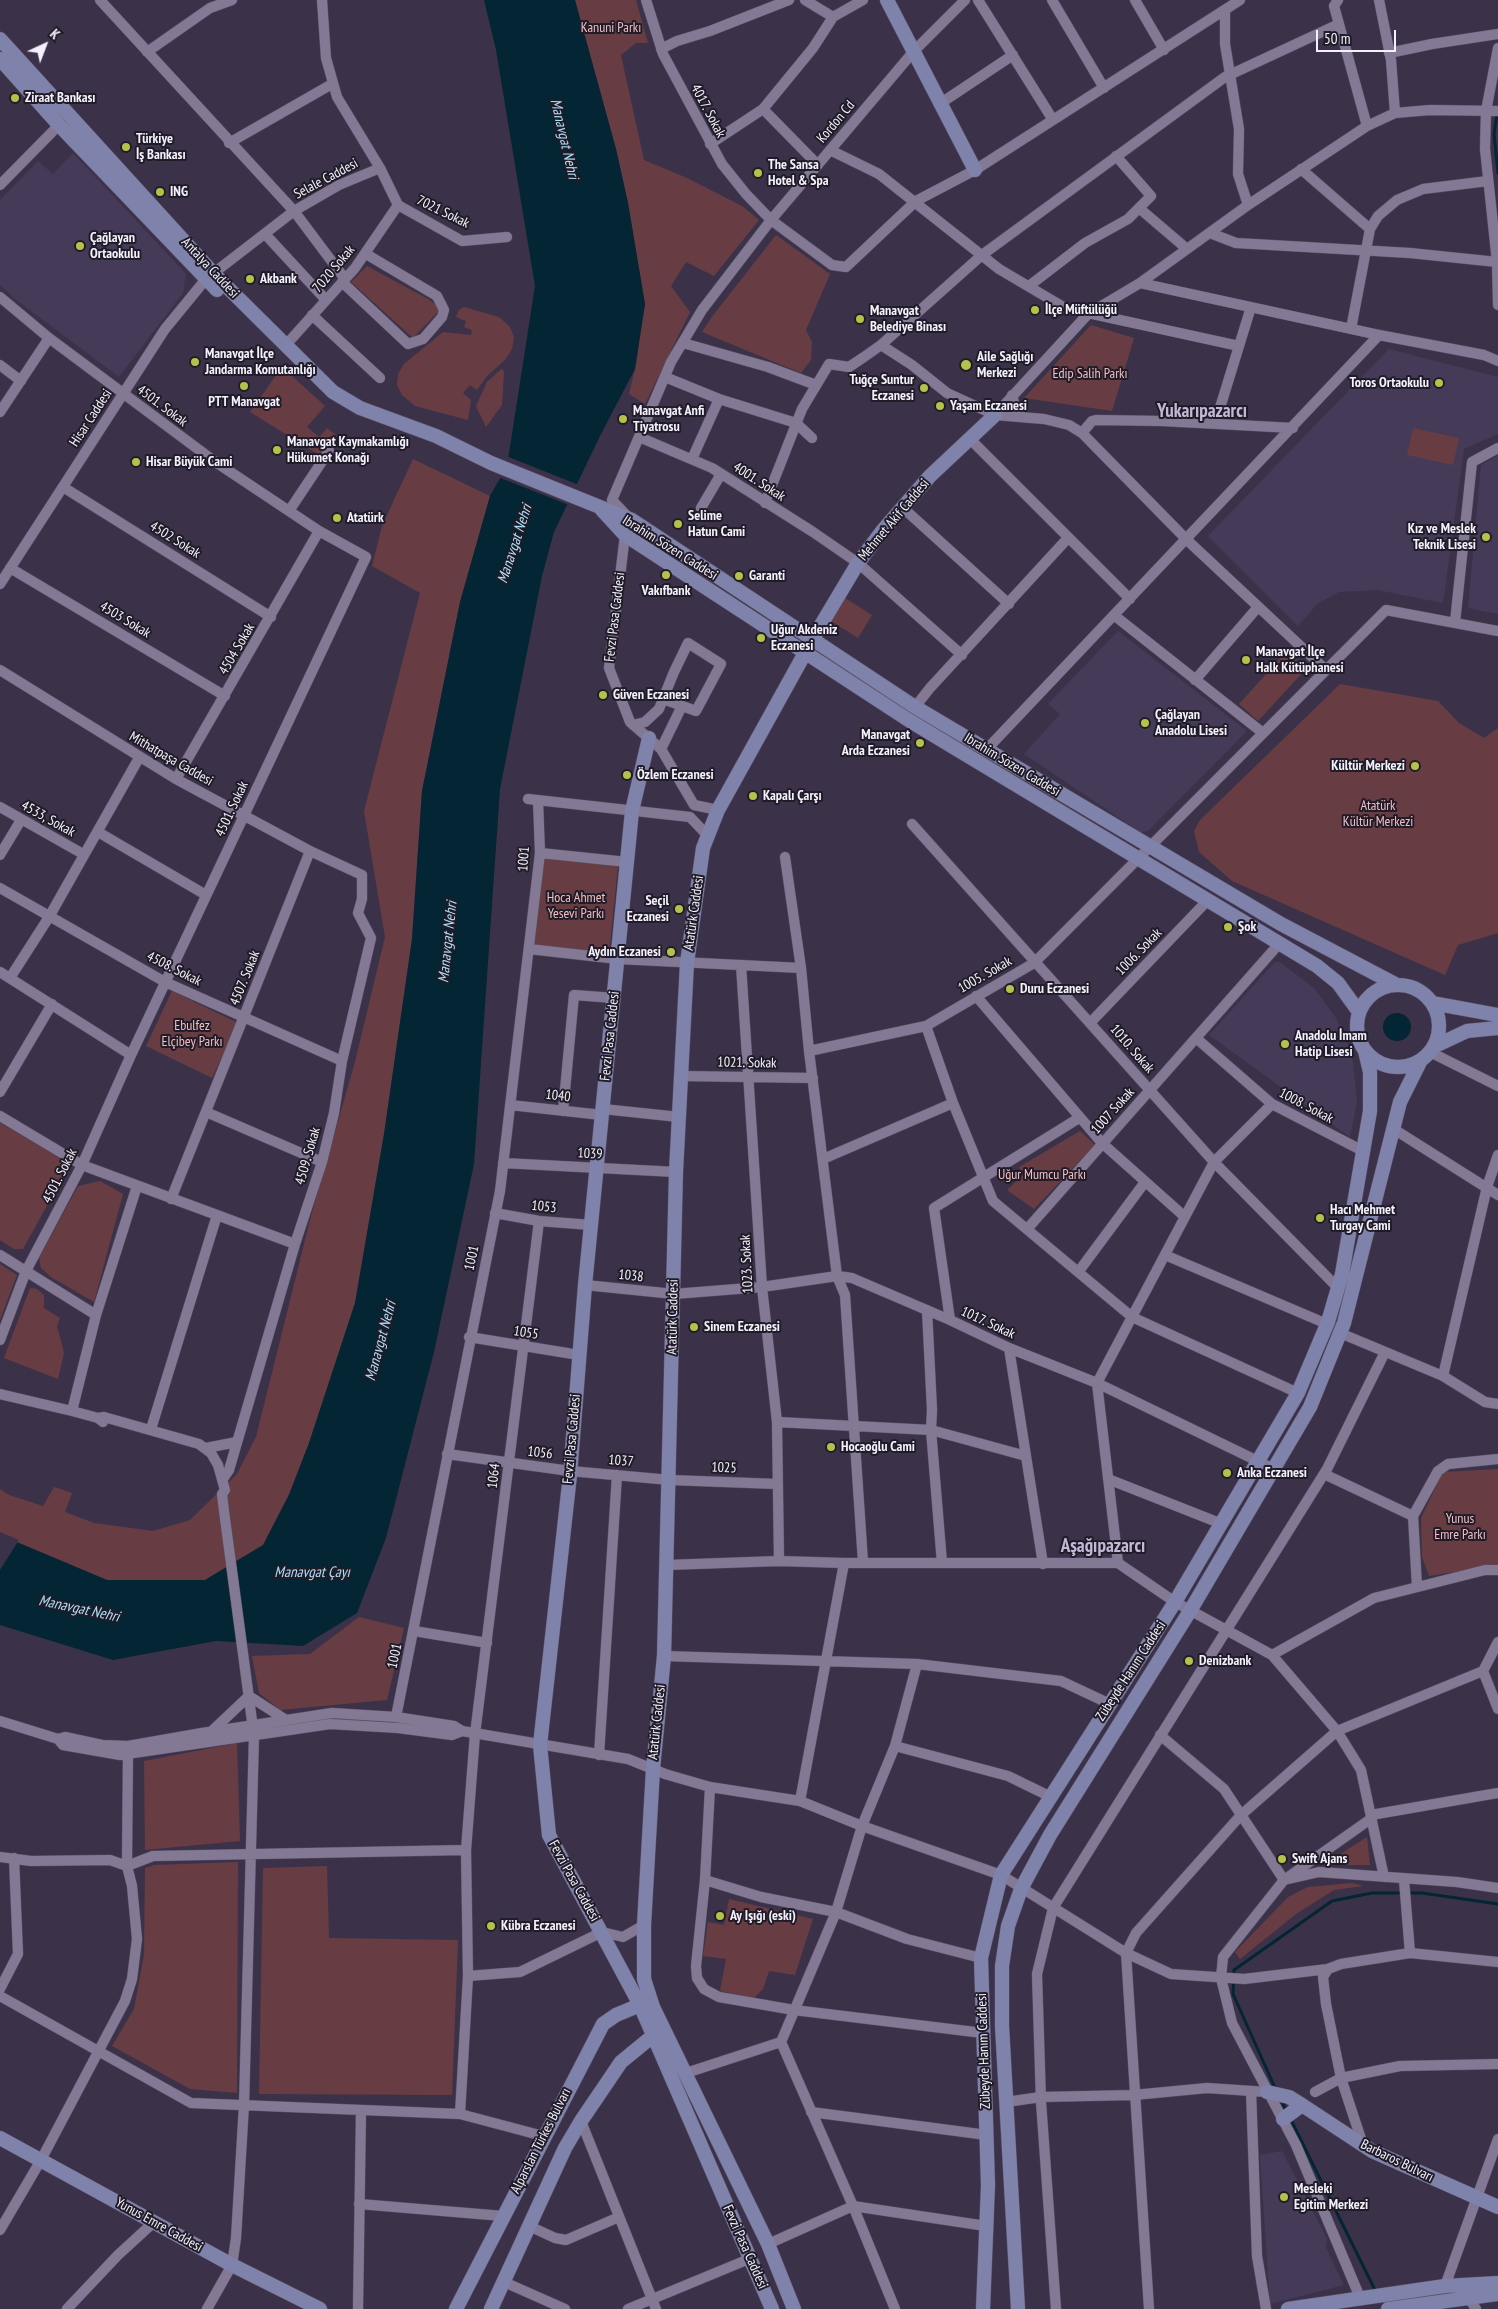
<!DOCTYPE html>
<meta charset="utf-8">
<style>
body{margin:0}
#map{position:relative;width:1498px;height:2309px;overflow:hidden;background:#3b324a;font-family:"PT Sans Narrow",sans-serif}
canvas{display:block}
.north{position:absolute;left:20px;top:20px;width:50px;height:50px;-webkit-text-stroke:4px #201c27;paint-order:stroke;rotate:43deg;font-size:14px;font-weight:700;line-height:20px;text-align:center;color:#f4f0fd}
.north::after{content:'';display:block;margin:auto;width:18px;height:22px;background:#f4f0fd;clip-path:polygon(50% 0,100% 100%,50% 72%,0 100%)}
.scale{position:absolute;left:1316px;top:30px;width:80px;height:22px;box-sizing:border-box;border:2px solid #f4f0fd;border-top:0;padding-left:6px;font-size:15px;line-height:18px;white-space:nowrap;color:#f4f0fd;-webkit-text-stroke:4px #201c27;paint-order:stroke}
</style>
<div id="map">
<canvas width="1498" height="2309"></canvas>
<div class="north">K</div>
<div class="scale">50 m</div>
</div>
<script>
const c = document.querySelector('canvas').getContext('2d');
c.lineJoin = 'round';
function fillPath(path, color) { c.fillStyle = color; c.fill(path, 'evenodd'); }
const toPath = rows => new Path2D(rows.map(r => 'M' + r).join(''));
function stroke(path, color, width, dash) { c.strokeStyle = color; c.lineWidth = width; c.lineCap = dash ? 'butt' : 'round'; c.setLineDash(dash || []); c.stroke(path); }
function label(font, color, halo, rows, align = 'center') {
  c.font = font + ' "PT Sans Narrow",sans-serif'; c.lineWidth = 4; c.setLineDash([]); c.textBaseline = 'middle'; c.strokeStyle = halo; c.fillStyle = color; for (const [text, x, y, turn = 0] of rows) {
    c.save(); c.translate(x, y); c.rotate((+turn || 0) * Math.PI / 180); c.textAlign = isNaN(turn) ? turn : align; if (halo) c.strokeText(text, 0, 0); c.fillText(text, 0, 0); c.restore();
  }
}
const built = toPath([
 [73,153,186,274,183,293,119,377,15,299,0,285,0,200,38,161,53,174],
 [1389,349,1498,377,1498,434,1464,449,1443,603,1378,590,1339,592,1317,604,1298,626,1208,536],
 [1498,455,1498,614,1468,608,1481,465],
 [1118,631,1247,731,1148,831,1140,832,1024,754,1060,714,1048,704],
 [1275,962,1280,962,1315,989,1336,1018,1352,1054,1357,1102,1350,1137,1209,1035],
 [1282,2151,1327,2239,1326,2248,1344,2285,1270,2304,1260,2155]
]);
const green = toPath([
 [575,0,636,0,648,43,636,43,621,55,644,160,687,178,742,206,759,220,714,276,686,262,671,286,690,312,645,404,629,394,635,369,645,304,628,203,616,149],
 [776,235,830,274,806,330,812,342,811,360,801,373,702,332,711,318],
 [367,266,428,299,438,306,438,312,413,338,351,282],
 [464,307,499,317,510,327,514,337,512,349,505,360,487,376,477,390,470,385,463,393,471,400,468,420,415,406,402,395,397,385,398,374,404,364,443,332,471,335,472,330,464,327,466,321,456,317,459,310],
 [1091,325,1134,338,1112,411,1024,398],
 [282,367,325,406,307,427,319,437,327,428,337,436,321,456,250,412],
 [501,369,504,371,502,405,486,427,476,406,487,382],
 [1413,428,1459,438,1453,465,1407,455],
 [413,459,490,496,460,602,422,791,412,939,384,1134,355,1303,309,1443,289,1494,263,1545,205,1580,107,1580,0,1535,0,1489,9,1495,43,1506,54,1487,72,1493,65,1512,94,1523,153,1531,190,1520,237,1474,256,1437,311,1216,355,1062,385,937,364,811,420,593,372,566,382,526],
 [845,598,872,615,858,638,831,621],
 [1287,651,1306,669,1258,721,1239,704],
 [1340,684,1438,701,1459,723,1484,738,1498,728,1498,933,1458,945,1445,975,1232,881,1199,852,1194,831,1200,820],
 [543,858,618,866,609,954,534,946],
 [172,991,238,1023,212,1078,146,1046],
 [0,1123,70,1164,23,1249,14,1249,0,1240],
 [1080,1131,1095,1145,1034,1209,1007,1190,1023,1175,1019,1167],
 [100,1181,123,1194,94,1302,51,1277,41,1268,39,1258,78,1186],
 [0,1264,17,1275,0,1320],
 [30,1288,37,1289,44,1295,44,1308,60,1318,57,1326,64,1353,58,1379,4,1358],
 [1498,1469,1498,1565,1429,1576,1422,1557,1421,1518,1443,1472],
 [359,1617,404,1628,387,1700,280,1710,259,1693,252,1656,310,1654],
 [237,1743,240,1841,145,1850,144,1761],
 [1367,1837,1370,1865,1323,1865],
 [238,1862,237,2093,190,2089,112,2046,134,2009,144,1955,145,1868,154,1865],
 [327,1866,329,1938,458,1940,452,2095,259,2094,263,1868],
 [1352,1883,1363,1886,1334,1890,1296,1914,1240,1959,1235,1952,1288,1897,1308,1887],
 [729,1899,813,1919,795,1975,769,1971,763,1989,754,1998,720,1991,726,1959,703,1956,708,1922,724,1925]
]);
const water = toPath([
 [484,0,575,0,616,149,628,203,645,304,635,369,600,436,554,532,542,576,500,789,474,1164,434,1352,386,1538,357,1613,303,1646,216,1641,113,1660,0,1625,0,1535,107,1580,205,1580,263,1545,289,1495,309,1443,355,1303,384,1134,412,939,422,791,460,602,490,496,507,466,535,286,496,50],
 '1383 1027a14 14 0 1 1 28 0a14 14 0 1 1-28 0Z'
]);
const pier = toPath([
 [506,456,579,485,569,505,498,477,505,465],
 [0,1532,19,1540,0,1570]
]);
const stream = toPath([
 [1497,114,1494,134,1498,173],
 [1276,2090,1233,1994,1234,1970,1332,1901,1372,1893,1422,1893,1498,1904],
 [1281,2100,1287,2112],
 [1290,2118,1376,2292]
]);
const street = toPath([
 [100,0,294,211,345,279],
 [322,0,326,58,337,97,380,168,398,205],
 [646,0,663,54,722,164,746,194,771,220,832,265,846,267,916,201,975,170,1240,0],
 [805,0,833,17],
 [978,0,1053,120],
 [1052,0,1104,88],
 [1135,0,1164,50],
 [1338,0,1334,6,1367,126],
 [1379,0,1391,60,1395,113],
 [1225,10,1225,44,1239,129,1238,174,1248,205],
 [1498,48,1486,111,1485,149,1497,262,1498,305],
 [661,49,677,41,710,31,789,0],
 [147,52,210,8,232,0],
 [1389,53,1432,44,1498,34],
 [941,103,1013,55],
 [763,109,813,48,833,17,863,0],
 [229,143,332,84],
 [710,144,763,109,818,165],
 [830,150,879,174,999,269,1065,308,1239,346],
 [1301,169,1370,229],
 [0,185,59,125],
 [398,205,462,241,507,237],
 [1139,208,1187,249],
 [1210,233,1236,243,1410,253,1497,262],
 [265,234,326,300],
 [342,282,408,344,423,339,442,317,444,310,437,296,366,254],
 [1140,283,1379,335,1484,355,1498,361],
 [1029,286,1085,243,1128,219,1151,196,1116,156],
 [0,297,49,338,214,461,319,531,366,557,131,1055,82,1165,26,1271,0,1340],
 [312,315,380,378],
 [1351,329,1370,229,1378,216,1397,200,1423,189,1488,181],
 [683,343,768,367,816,385],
 [881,345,912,365,947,393,995,415,1044,419,1069,425,1082,433,1092,421,1096,420,1162,421,1293,428],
 [285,346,355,268,398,205],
 [0,365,21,381],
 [665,377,719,399,796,423,812,438],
 [1012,395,1015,407,1022,417],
 [0,412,49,338],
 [995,415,1088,314,1140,283,1248,205,1367,126,1395,113,1430,110,1498,111],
 [1215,424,1251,307],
 [1082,433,1187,540,1326,670],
 [639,437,712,468,813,532,858,563,962,655],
 [970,439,1130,599],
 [692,459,719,399],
 [63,487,271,617],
 [765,503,802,409,829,364,849,367,864,357,881,345,982,255,1225,77,1339,24],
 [902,507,1009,604],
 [701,508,721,474],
 [289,511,329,451],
 [628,517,612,500,671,362,702,310,771,220,914,51,965,0],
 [625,535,609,668,630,722,661,749,694,805,718,810],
 [10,568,225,696],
 [0,584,165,329,206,279,294,211,339,185,380,168],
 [1115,616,1263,733],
 [1455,622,1472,462,1498,448],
 [0,670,176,779,310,851,362,875,362,899,358,913,371,938,342,1061,334,1113,322,1162,295,1244,229,1470,223,1479],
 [1195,680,1258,607],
 [915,707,930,688,1068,538],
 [633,725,645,722,659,709,663,699,674,672,688,643,721,664,696,711,663,699],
 [661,749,682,706],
 [987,749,1379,335],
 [176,779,319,531],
 [528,799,690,817,708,836],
 [0,807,83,854],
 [912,824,1214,1162,1338,1288],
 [98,832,206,895],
 [540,853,627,862],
 [0,855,21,820],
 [785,857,801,968,809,1051,837,1276,845,1295,863,1562],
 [0,888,165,982,342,1061],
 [529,949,618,959,801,968],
 [741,965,762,1287,777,1422,779,1561],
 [0,972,131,1055],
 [10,978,49,917,139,758],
 [976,996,1102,1143,1185,1217],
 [1091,1022,1207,901],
 [926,1026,953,1103,993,1201,1132,1317,1298,1393],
 [1196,1038,1272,1104,1363,1151],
 [809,1051,926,1026,1034,963,1386,610,1498,631],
 [1430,1052,1498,1086],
 [681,1076,813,1078],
 [0,1092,52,1004],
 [510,1105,602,1115],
 [603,1109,679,1117],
 [563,1111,574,995,614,998],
 [206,1112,322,1162],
 [0,1116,82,1165,295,1244],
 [1392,1128,1498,1195],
 [823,1159,953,1103],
 [503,1163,676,1172],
 [171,1199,310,851],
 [495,1213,539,1221,591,1225],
 [539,1221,475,1734,466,1850,468,1976,460,2114,543,2136],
 [1028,1228,1278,945],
 [0,1255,96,1315],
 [1165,1255,1327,1324],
 [1079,1271,1145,1182],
 [585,1285,674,1294,762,1287,837,1276,852,1278,950,1320,1009,1348,1097,1383,1274,1469],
 [927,1310,932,1410,931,1430,942,1563],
 [950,1320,934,1208,1079,1118],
 [1340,1333,1443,1376,1485,1402,1498,1404],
 [469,1337,579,1355],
 [1009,1348,1043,1564],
 [1443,1376,1487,1187,1498,1155],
 [0,1394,72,1411,98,1418,103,1422],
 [72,1411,96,1315,137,1186],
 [98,1418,104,1417,199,1444,211,1453,218,1465,225,1490,222,1494,224,1511,254,1736,244,2105,236,2238,232,2265,207,2309],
 [777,1422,931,1430,1026,1456],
 [151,1429,217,1215],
 [206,1448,237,1442],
 [447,1454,570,1471,670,1480,777,1484],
 [1324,1474,1413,1516],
 [1108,1479,1222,1524],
 [1118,1563,1097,1383,1214,1162,1272,1104],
 [667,1565,779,1561,844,1563,1118,1563,1175,1602,1272,1655,1337,1731,1361,1770,1384,1877],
 [1417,1587,1413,1516,1438,1471,1448,1464,1498,1459],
 [414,1631,487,1643],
 [1272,1655,1374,1598,1485,1570,1498,1570],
 [664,1656,917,1664,1061,1681,1110,1704],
 [1483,1671,1498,1709],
 [396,1717,500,1191,540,853,538,801],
 [0,1721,58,1739,63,1745,120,1755,330,1724,398,1728,452,1735,462,1731],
 [213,1730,249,1696,286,1720],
 [1160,1735,1224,1789,1284,1880,1372,1818],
 [58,1739,65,1737,102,1745,128,1746,202,1733,332,1713,396,1717,454,1726,462,1731,628,1759,665,1774,710,1787,800,1801,862,1826,1001,1875,1126,1953,1171,1974,1244,1979,1328,1969],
 [895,1746,1008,1776,1051,1797],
 [128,1750,127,1866,153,1856,466,1850],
 [599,1755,617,1475],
 [710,1787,705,1880,696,1966,697,1978,704,1989,719,1997,794,2010,983,2033],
 [800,1801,844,1563],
 [1371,1815,1498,1793],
 [0,1857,31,1861,110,1860,127,1866,132,1886,137,1939,132,1979,125,2001,41,2160,0,2230],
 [705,1880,761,1897,836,1912,907,1939,981,1958],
 [1404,1880,1410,1953],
 [468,1976,520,1972,602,1932,623,1937,644,1925],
 [0,1989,18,1954,14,1858],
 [0,1996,191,2103,460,2114],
 [686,2073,781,2042],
 [1251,2091,1257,2256,1266,2309],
 [1315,2092,1341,2078,1400,2066,1498,2064],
 [1006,2102,1041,2097,1134,2095,1207,2088,1267,2092],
 [811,2112,987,2135],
 [581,2121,656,2309],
 [1363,2145,1341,2078,1326,2004,1323,1977,1328,1969,1341,1964,1410,1953,1498,1962],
 [359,2204,503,2216],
 [529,2226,555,2238,566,2240,619,2217],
 [768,2244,853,2206,986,2226],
 [504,2282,565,2309],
 [1445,2286,1498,2139],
 [1468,2297,1476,2309],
 [1361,2300,1296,2145,1232,2023,1221,1978,1223,1957,1284,1880,1319,1872,1457,1882,1498,1888],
 [67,2309,118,2255,154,2222],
 [358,2309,361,2111],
 [628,2309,749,2259],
 [895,2309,853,2206,781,2042,836,1912,862,1826,895,1746,917,1664],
 [1056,2309,1041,2102,1037,1974,1053,1908,1327,1469,1385,1352],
 [1149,2309,1126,1953,1136,1933,1241,1815,1337,1731,1483,1671,1498,1642]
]);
const secondary = toPath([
 [887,0,975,170],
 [0,39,214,274,333,392,360,408,436,436,491,463,632,520,915,707,1281,924,1395,984],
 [0,59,59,125,217,290],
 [602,510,625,535,910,721,1317,966,1338,983,1359,1012],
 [812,640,858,563,883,530,930,476,995,415],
 [649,738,632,811,585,1285,570,1475,540,1745,549,1835,640,2005,772,2309],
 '1357 1026a41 41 0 1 1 82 0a41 41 0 1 1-82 0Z',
 [1432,1003,1498,1015],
 [1433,1047,1467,1031,1498,1028],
 [1267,2092,1289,2097,1302,2105],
 [1283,2119,1302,2105,1372,2151,1498,2207],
 [0,2138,232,2265,320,2309],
 [456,2309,603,2024,616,2015,640,2005,647,2006],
 [491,2309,565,2148,581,2121,621,2062,654,2035,661,2033],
 [794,2309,768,2244,653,2007,644,1979,644,1925,653,1769,664,1656,676,1172,687,963,703,848,718,810,805,653],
 [983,2309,988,2185,981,1958,1001,1875,1175,1602,1298,1393,1328,1322,1342,1274,1370,1111,1370,1072,1365,1051],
 [1018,2309,1002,2026,1002,1966,1008,1926,1021,1889,1050,1835,1190,1611,1310,1407,1344,1323,1400,1102,1421,1060],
 [1288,2309,1445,2286,1498,2283],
 [1388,2309,1498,2294]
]);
const markers = [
 [15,98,5,"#b5c249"],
 [126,147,5,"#b5c249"],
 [758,173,5,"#b5c249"],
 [160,192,5,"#b5c249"],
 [80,246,5,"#b5c249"],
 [250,279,5,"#b5c249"],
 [1035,310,5,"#b5c249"],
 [860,319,5,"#b5c249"],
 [195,362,5,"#b5c249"],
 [966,365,6,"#b5c249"],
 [1439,383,5,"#b5c249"],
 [244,386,5,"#b5c249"],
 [924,388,5,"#b5c249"],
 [940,406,5,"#b5c249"],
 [623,419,5,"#b5c249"],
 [277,450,5,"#b5c249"],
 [136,462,5,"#b5c249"],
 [337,518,5,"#b5c249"],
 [678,524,5,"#b5c249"],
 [1486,537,5,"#b5c249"],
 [666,575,5,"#b5c249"],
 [739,576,5,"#b5c249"],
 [761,638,5,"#b5c249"],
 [1246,660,5,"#b5c249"],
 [603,695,5,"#b5c249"],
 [1145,723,5,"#b5c249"],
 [920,743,5,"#b5c249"],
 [1415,766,5,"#b5c249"],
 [627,775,5,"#b5c249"],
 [753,796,5,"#b5c249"],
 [679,909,5,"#b5c249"],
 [1228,927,5,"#b5c249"],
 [671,952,5,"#b5c249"],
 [1010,989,5,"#b5c249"],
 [1285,1044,5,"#b5c249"],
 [1320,1218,5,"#b5c249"],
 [694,1327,5,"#b5c249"],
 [831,1447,5,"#b5c249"],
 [1227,1473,5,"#b5c249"],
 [1189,1661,5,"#b5c249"],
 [1282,1859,5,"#b5c249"],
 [720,1916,5,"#b5c249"],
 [491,1926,5,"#b5c249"],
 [1284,2197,5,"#b5c249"]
];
const parkNames = [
 ["Kanuni Parkı",611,28],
 ["Edip Salih Parkı",1090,374],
 ["Atatürk",1378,806],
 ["Kültür Merkezi",1378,822],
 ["Hoca Ahmet",576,898],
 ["Yesevi Parkı",576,914],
 ["Ebulfez",192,1026],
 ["Elçibey Parkı",192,1042],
 ["Uğur Mumcu Parkı",1042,1175],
 ["Yunus",1460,1519],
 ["Emre Parkı",1460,1535]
];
const poiNames = [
 ["Ziraat Bankası",25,98],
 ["Türkiye",136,139],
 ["İş Bankası",136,155],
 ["The Sansa",768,165],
 ["Hotel & Spa",768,181],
 ["ING",170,192],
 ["Çağlayan",90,238],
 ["Ortaokulu",90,254],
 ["Akbank",260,279],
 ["İlçe Müftülüğü",1045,310],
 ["Manavgat",870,311],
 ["Belediye Binası",870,327],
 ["Manavgat İlçe",205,354],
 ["Jandarma Komutanlığı",205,370],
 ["Aile Sağlığı",977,357],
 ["Merkezi",977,373],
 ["Tuğçe Suntur",914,380,"right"],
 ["Eczanesi",914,396,"right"],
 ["Toros Ortaokulu",1429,383,"right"],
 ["PTT Manavgat",244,402,"center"],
 ["Yaşam Eczanesi",950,406],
 ["Manavgat Anfi",633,411],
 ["Tiyatrosu",633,427],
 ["Manavgat Kaymakamlığı",287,442],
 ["Hükumet Konağı",287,458],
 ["Hisar Büyük Cami",146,462],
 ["Selime",688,516],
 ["Hatun Cami",688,532],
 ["Atatürk",347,518],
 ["Kız ve Meslek",1476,529,"right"],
 ["Teknik Lisesi",1476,545,"right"],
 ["Garanti",749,576],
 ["Vakıfbank",666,591,"center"],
 ["Uğur Akdeniz",771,630],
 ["Eczanesi",771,646],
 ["Manavgat İlçe",1256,652],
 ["Halk Kütüphanesi",1256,668],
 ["Güven Eczanesi",613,695],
 ["Çağlayan",1155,715],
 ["Anadolu Lisesi",1155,731],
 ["Manavgat",910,735,"right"],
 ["Arda Eczanesi",910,751,"right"],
 ["Kültür Merkezi",1405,766,"right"],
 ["Özlem Eczanesi",637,775],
 ["Kapalı Çarşı",763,796],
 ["Seçil",669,901,"right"],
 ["Eczanesi",669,917,"right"],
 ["Şok",1238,927],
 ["Aydın Eczanesi",661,952,"right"],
 ["Duru Eczanesi",1020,989],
 ["Anadolu İmam",1295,1036],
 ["Hatip Lisesi",1295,1052],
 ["Hacı Mehmet",1330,1210],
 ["Turgay Cami",1330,1226],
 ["Sinem Eczanesi",704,1327],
 ["Hocaoğlu Cami",841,1447],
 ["Anka Eczanesi",1237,1473],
 ["Denizbank",1199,1661],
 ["Swift Ajans",1292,1859],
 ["Ay Işığı (eski)",730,1916],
 ["Kübra Eczanesi",501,1926],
 ["Mesleki",1294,2189],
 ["Egitim Merkezi",1294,2205]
];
const streetNames = [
 ["4017. Sokak",708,111,62],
 ["Kordon Cd",836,122,-50],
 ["Selale Caddesi",326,179,-28],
 ["7021 Sokak",443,212,26],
 ["Antalya Caddesi",210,268,47],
 ["7020 Sokak",334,269,-50],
 ["4501. Sokak",162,406,37],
 ["Hisar Caddesi",91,418,-57],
 ["4001. Sokak",759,482,33],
 ["Mehmet Akif Caddesi",894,520,-50],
 ["4502 Sokak",175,540,32],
 ["Ibrahim Sözen Caddesi",670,548,32],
 ["Fevzi Pasa Caddesi",615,617,-83],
 ["4503 Sokak",125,620,31],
 ["4504 Sokak",237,649,-60],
 ["Mithatpaşa Caddesi",171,759,30],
 ["Ibrahim Sözen Caddesi",1012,765,31],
 ["4501. Sokak",232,809,-65],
 ["4533, Sokak",48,819,29],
 ["1001",524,859,-86],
 ["Atatürk Caddesi",694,913,-82],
 ["1006. Sokak",1139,952,-46],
 ["4508. Sokak",174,969,27],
 ["1005. Sokak",985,975,-30],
 ["4507. Sokak",245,978,-68],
 ["Fevzi Pasa Caddesi",610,1036,-84],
 ["1010. Sokak",1132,1049,49],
 ["1021. Sokak",747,1063,1],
 ["1040",558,1096,7],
 ["1008. Sokak",1306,1106,28],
 ["1007 Sokak",1113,1111,-48],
 ["1039",590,1154,3],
 ["4509. Sokak",308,1156,-74],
 ["4501. Sokak",60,1176,-63],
 ["1053",544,1207,6],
 ["1001",472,1258,-78],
 ["1023. Sokak",747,1264,-93],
 ["1038",631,1276,6],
 ["Atatürk Caddesi",673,1317,-89],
 ["1017. Sokak",988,1323,25],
 ["1055",526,1333,9],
 ["Fevzi Pasa Caddesi",572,1439,-85],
 ["1056",540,1453,7],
 ["1037",621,1461,5],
 ["1025",724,1468,2],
 ["1064",494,1476,-83],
 ["1001",395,1656,-78],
 ["Zübeyde Hanım Caddesi",1131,1671,-57],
 ["Atatürk Caddesi",657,1722,-84],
 ["Fevzi Pasa Caddesi",574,1881,61],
 ["Zübeyde Hanım Caddesi",984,2051,-92],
 ["Alparslan Türkes Bulvarı",541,2141,-63],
 ["Barbaros Bulvarı",1397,2161,26],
 ["Yunus Emre Caddesi",159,2225,29],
 ["Fevzi Pasa Caddesi",745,2247,66]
];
const waterNames = [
 ["Manavgat Nehri",564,139,77],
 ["Manavgat Nehri",515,544,-72],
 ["Manavgat Nehri",448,942,-84],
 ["Manavgat Nehri",381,1341,-75],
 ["Manavgat Çayı",312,1573],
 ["Manavgat Nehri",79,1609,12]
];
const districtNames = [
 ["Yukarıpazarcı",1202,412],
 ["Aşağıpazarcı",1103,1547]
];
fillPath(built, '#463a59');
fillPath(green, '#673d43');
fillPath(water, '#042533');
fillPath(pier, '#3b324a');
stroke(stream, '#042533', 3);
stroke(street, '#595165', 11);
stroke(secondary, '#595165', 15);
stroke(street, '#837995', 10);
stroke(secondary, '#7f82ab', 14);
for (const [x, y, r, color] of markers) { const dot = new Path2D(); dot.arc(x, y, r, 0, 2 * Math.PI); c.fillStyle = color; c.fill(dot); stroke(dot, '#201c27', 2); }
label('14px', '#f5bec5', '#201c27', parkNames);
label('bold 14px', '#f4f0fd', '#201c27', poiNames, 'left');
label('14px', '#f4f0fd', '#201c27', streetNames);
label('italic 15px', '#acdff9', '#201c27', waterNames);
label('bold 19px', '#c2b8d7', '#201c27', districtNames);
</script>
